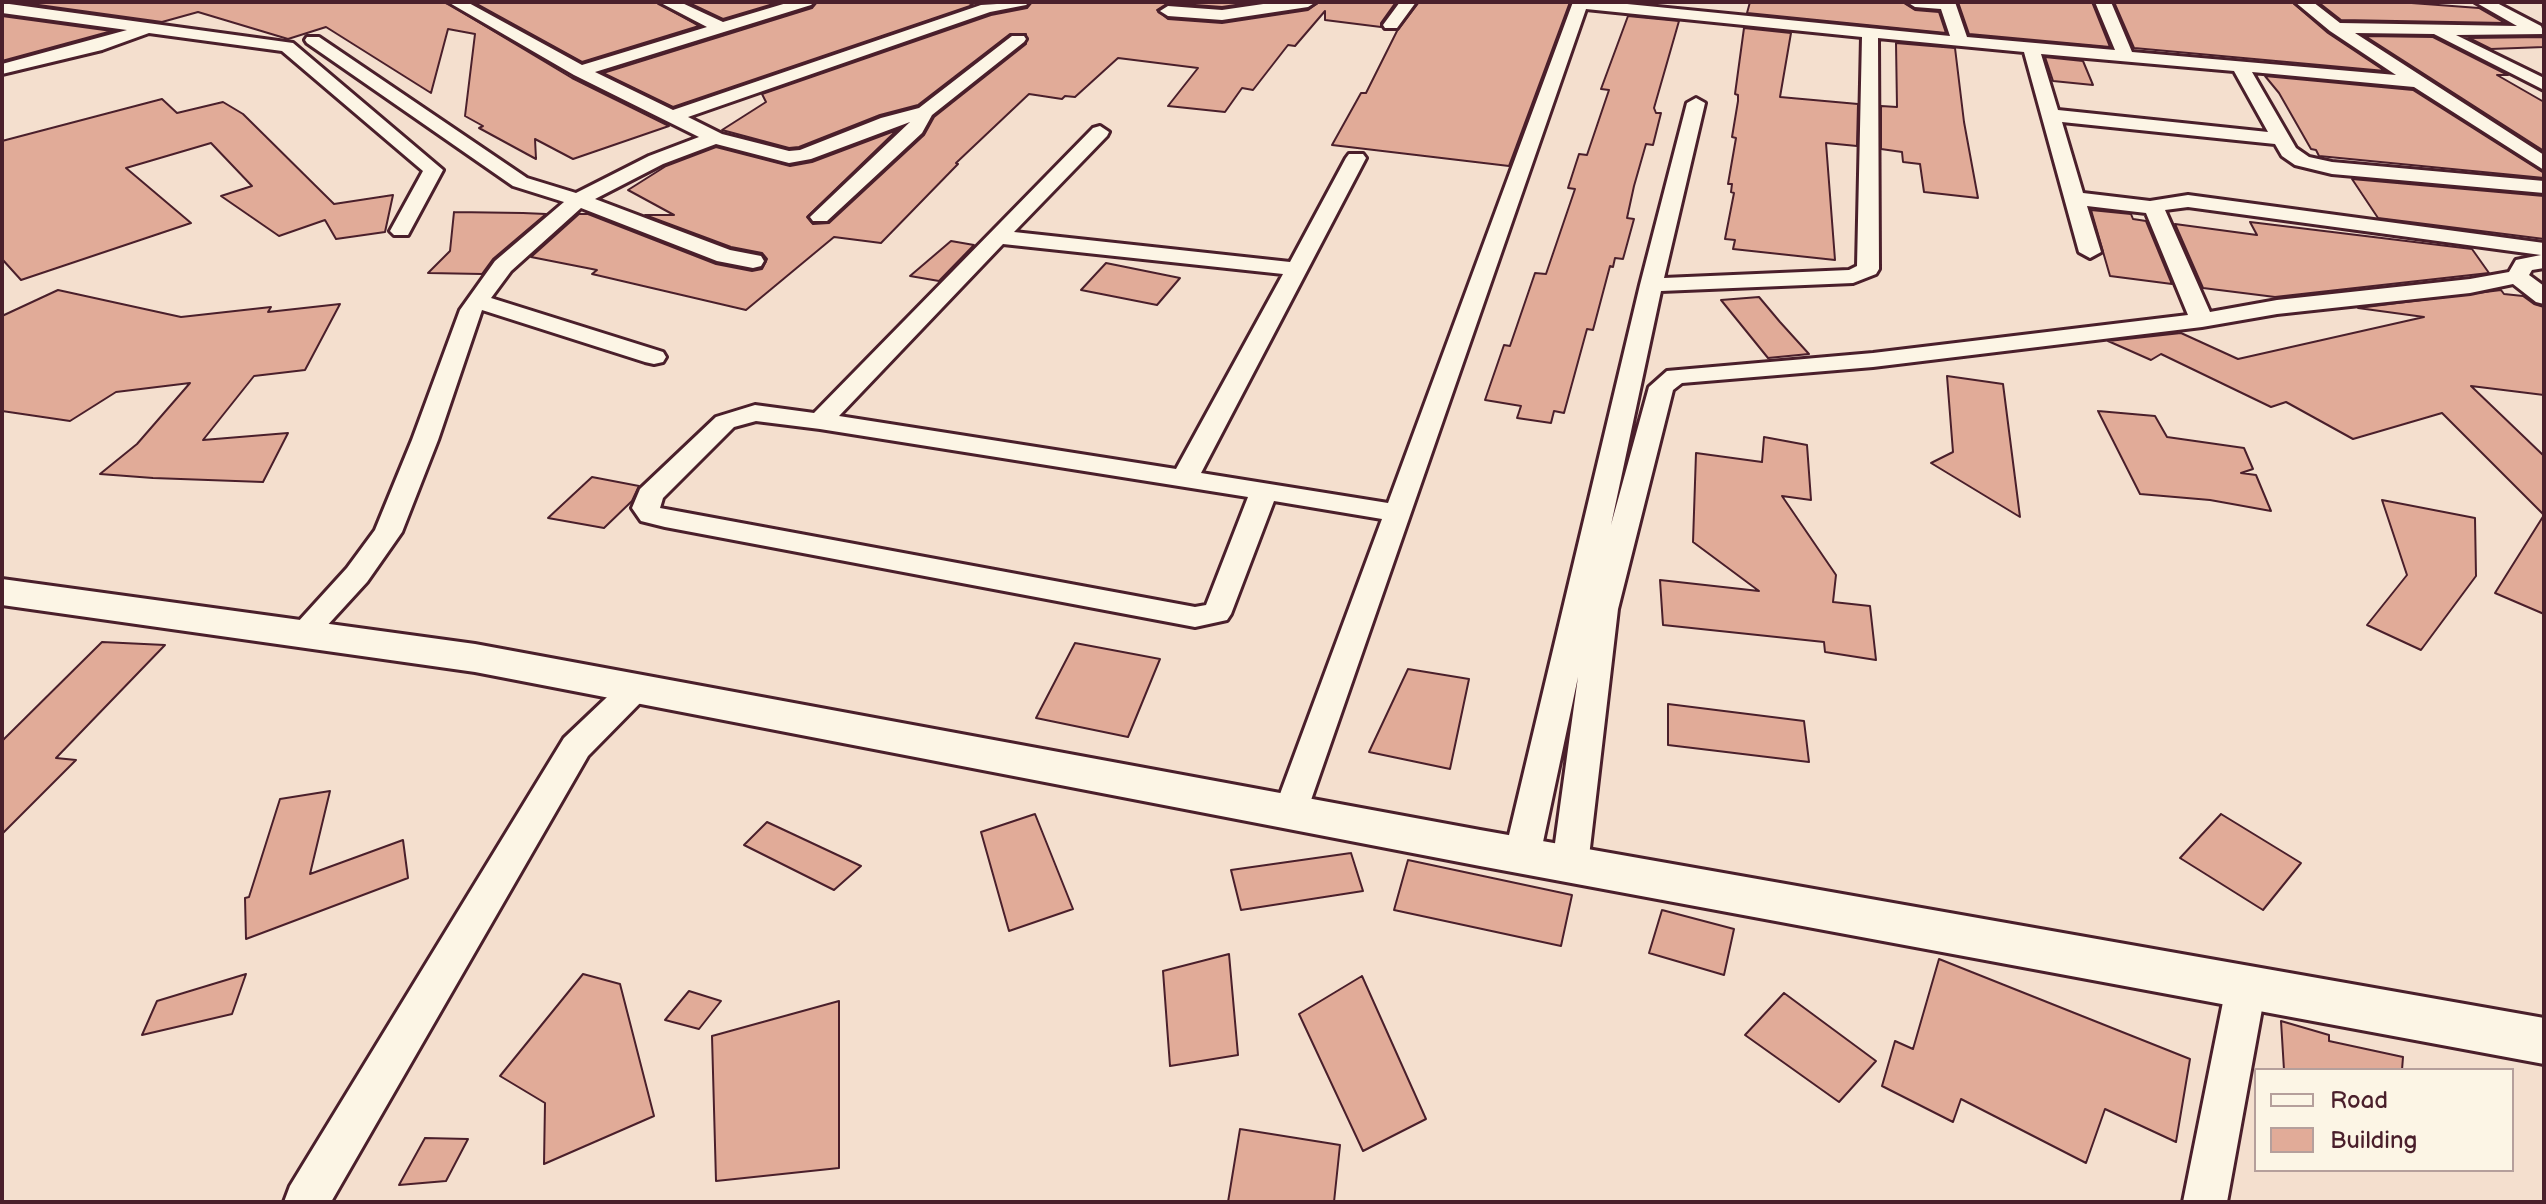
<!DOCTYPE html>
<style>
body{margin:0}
#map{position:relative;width:2546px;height:1204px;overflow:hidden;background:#f4dfce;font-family:"Balsamiq Sans",sans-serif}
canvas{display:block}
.frame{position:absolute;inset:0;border:4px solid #4a1f2b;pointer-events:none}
.legend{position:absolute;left:2254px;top:1068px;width:260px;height:104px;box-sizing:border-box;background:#fcf5e5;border:2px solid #b59f9b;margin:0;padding:10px 14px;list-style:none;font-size:24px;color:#4a1f2b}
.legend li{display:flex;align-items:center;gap:16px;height:40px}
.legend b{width:40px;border:2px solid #b59f9b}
</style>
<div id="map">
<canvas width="2546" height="1204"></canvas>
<div class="frame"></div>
<ul class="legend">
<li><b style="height:10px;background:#fcf5e5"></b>Road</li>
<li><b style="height:22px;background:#e1ab98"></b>Building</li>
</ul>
</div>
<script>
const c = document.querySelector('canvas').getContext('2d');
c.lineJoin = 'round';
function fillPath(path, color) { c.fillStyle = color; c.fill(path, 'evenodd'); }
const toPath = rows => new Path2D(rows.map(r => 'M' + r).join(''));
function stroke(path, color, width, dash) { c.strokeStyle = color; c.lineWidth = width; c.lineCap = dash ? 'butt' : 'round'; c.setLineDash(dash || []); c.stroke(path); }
const building = toPath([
 [17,2,445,2,572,78,669,126,573,159,535,139,536,159,479,128,483,126,465,116,475,34,448,29,431,93,326,27,288,39,198,12,162,22,17,2],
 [473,2,656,2,699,26,582,62,473,2],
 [687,2,780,2,723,19,687,2],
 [817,2,967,2,973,5,673,107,603,73,812,8,817,2],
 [1032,2,1256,2,1222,7,1168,3,1157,10,1168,19,1222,23,1308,10,1319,2,1396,2,1381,23,1381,27,1325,20,1325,11,1295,46,1288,45,1253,90,1242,88,1225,112,1168,106,1198,68,1118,58,1075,97,1065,96,1062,99,1029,94,956,163,958,164,881,243,834,237,746,310,592,274,597,270,531,257,579,214,588,214,716,264,752,271,762,269,767,259,762,253,731,247,645,215,674,215,628,190,666,166,716,147,790,166,812,162,897,130,807,217,813,224,829,223,924,135,934,117,1026,44,1026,34,1010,34,918,105,880,115,799,147,789,148,722,130,766,102,762,94,991,15,1027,8,1032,2],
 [1419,2,1570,2,1509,166,1332,145,1361,93,1366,93,1397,31,1419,2],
 [1750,2,1904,3,1915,10,1939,12,1946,33,1747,13,1750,2],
 [1958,2,2092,2,2110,47,1969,34,1958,2],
 [2114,2,2292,2,2328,33,2385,71,2134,48,2114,2],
 [2318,2,2398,2,2479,8,2505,23,2341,20,2318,2],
 [2,16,112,31,2,61,2,16],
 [1628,16,1679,21,1654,108,1656,113,1661,113,1653,145,1646,144,1634,186,1627,218,1634,219,1623,259,1615,258,1613,267,1610,266,1593,330,1587,329,1564,413,1554,411,1551,423,1517,418,1521,406,1485,400,1504,345,1510,346,1535,273,1546,274,1575,189,1568,188,1579,154,1587,155,1609,90,1601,89,1628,16],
 [1744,28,1791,33,1780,97,1858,104,1857,146,1826,143,1835,260,1733,249,1735,240,1725,239,1734,193,1731,192,1732,184,1728,184,1736,138,1732,137,1738,101,1738,95,1735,94,1744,28],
 [2365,36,2433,37,2508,75,2497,75,2544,102,2544,151,2365,36],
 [2544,37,2544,47,2491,49,2469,38,2544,37],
 [1896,43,1955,48,1964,122,1978,198,1924,192,1920,164,1903,162,1902,152,1881,149,1881,106,1897,107,1896,43],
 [2045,57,2083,61,2093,85,2053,81,2045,57],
 [2265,76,2413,90,2544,173,2544,178,2319,156,2316,150,2311,149,2279,93,2265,76],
 [162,99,177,113,223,102,243,114,334,204,393,195,385,232,336,239,325,220,279,236,221,196,252,186,211,143,126,168,191,223,21,280,2,259,2,141,162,99],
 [2352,179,2544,196,2544,239,2378,218,2352,179],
 [2091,210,2131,214,2133,219,2146,221,2172,284,2110,276,2091,210],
 [454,212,523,213,546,214,493,259,482,274,428,273,450,251,454,212],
 [2250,222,2472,249,2489,273,2275,297,2203,288,2175,224,2257,235,2250,222],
 [951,241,974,245,939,281,910,276,951,241],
 [1106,263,1180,278,1157,305,1081,290,1106,263],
 [58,290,181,317,271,307,268,312,340,304,305,370,254,376,203,440,288,433,263,482,153,478,100,474,137,444,190,383,116,392,70,421,2,411,2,316,58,290],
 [2501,290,2504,294,2523,296,2534,304,2544,307,2544,395,2471,386,2544,456,2544,614,2495,593,2544,515,2442,413,2353,439,2286,402,2271,407,2161,354,2151,360,2108,341,2181,333,2238,359,2424,317,2358,308,2501,290],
 [1759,297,1780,322,1809,354,1768,358,1721,300,1759,297],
 [1947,376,2003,384,2020,517,1931,463,1953,452,1947,376],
 [2098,411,2155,416,2167,437,2244,448,2253,469,2241,473,2256,475,2271,511,2210,500,2140,494,2098,411],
 [1764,437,1807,445,1811,500,1782,496,1836,575,1833,602,1870,606,1876,660,1825,652,1824,642,1663,625,1660,580,1759,591,1693,542,1696,453,1762,462,1764,437],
 [592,477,639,486,632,501,604,528,548,518,592,477],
 [2382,500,2475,518,2476,576,2421,650,2367,625,2407,575,2382,500],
 [102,642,165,645,56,758,76,760,2,834,2,741,102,642],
 [1075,643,1160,659,1128,737,1036,718,1075,643],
 [1408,669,1469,679,1450,769,1369,752,1408,669],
 [1668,704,1804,721,1809,762,1668,745,1668,704],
 [330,791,310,874,403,840,408,878,246,939,245,898,249,897,280,799,330,791],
 [1035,814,1073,909,1009,931,981,832,1035,814],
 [2221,814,2301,863,2263,910,2180,858,2221,814],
 [767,822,861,866,834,890,744,845,767,822],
 [1351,853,1363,891,1241,910,1231,870,1351,853],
 [1408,860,1572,895,1561,946,1394,910,1408,860],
 [1662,910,1734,929,1724,975,1649,953,1662,910],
 [1229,954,1238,1055,1170,1066,1163,971,1229,954],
 [1939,959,2190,1059,2176,1142,2105,1109,2086,1163,1961,1099,1953,1122,1882,1086,1895,1041,1913,1049,1939,959],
 [246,974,232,1014,142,1035,157,1001,246,974],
 [583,974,620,984,654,1116,544,1164,545,1103,500,1076,583,974],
 [1362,976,1426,1119,1363,1151,1299,1014,1362,976],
 [689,991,721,1001,699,1029,665,1020,689,991],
 [1784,993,1876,1061,1839,1102,1745,1035,1784,993],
 [839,1001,839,1168,716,1181,712,1036,839,1001],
 [2281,1021,2329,1035,2329,1041,2403,1057,2402,1070,2284,1070,2281,1021],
 [1240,1129,1340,1145,1334,1202,1228,1202,1240,1129],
 [425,1138,468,1139,446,1181,399,1185,425,1138]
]);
const minor = toPath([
 [448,2,467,2,582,65,707,27,659,2,680,2,723,22,790,2,814,2,811,5,595,72,673,110,981,5,1029,2,1026,5,990,12,688,117,722,134,789,151,800,150,881,118,919,108,1012,36,1024,36,1026,39,1024,42,932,115,922,133,827,221,813,221,810,217,910,122,811,159,789,163,716,144,663,164,595,199,730,250,761,256,764,261,761,266,753,268,717,261,581,208,511,271,491,298,663,352,666,357,663,362,654,364,645,362,482,310,438,440,402,532,367,582,313,641,302,645,291,641,287,634,347,568,375,530,412,440,460,310,495,261,564,202,513,186,307,43,305,40,307,37,319,37,527,178,576,193,649,156,699,137,574,75,448,2],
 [1277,2,1316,2,1308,7,1222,20,1168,16,1160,11,1168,6,1222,10,1277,2],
 [1400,2,1416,2,1397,28,1385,28,1383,25,1400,2],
 [1573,2,1607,2,1950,36,1941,9,1915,7,1907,2,1955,2,1967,37,2115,50,2095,2,2111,2,2132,52,2396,75,2330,31,2295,2,2313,2,2340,23,2517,26,2475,2,2495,2,2541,26,2544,34,2456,35,2544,78,2544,90,2434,34,2355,33,2544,155,2544,170,2414,87,2252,72,2296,148,2309,157,2332,162,2544,181,2544,193,2332,174,2295,165,2282,156,2275,144,2062,122,2083,193,2150,201,2188,195,2544,243,2544,268,2532,270,2529,275,2544,286,2544,304,2536,302,2513,284,2470,293,2277,314,2202,327,1873,367,1682,383,1673,390,1618,609,1588,865,1583,875,1570,880,1557,875,1552,865,1578,677,1540,856,1535,866,1522,871,1509,866,1504,856,1640,285,1687,103,1696,98,1705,103,1664,278,1849,270,1857,266,1862,37,1586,9,1303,823,1291,827,1279,823,1273,813,1382,519,1274,501,1231,614,1227,620,1195,627,665,527,641,521,632,508,640,489,716,417,755,405,814,413,1093,128,1100,126,1109,132,1107,136,1014,232,1290,262,1346,158,1349,154,1363,154,1366,158,1201,473,1388,503,1573,2],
 [1878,38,2024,52,2079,252,2090,258,2101,252,2087,206,2146,213,2188,315,1873,353,1667,371,1649,387,1611,525,1661,291,1853,283,1876,274,1879,269,1878,38],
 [2041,54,2234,71,2268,132,2058,110,2041,54],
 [2188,207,2541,255,2516,260,2509,272,2470,279,2277,300,2210,312,2165,210,2188,207],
 [1003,244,1283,274,1176,469,839,416,1003,244],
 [756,421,820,429,1248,497,1206,605,1195,607,660,508,663,498,734,427,756,421],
 [2,3,293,43,443,170,408,235,394,235,390,231,423,171,282,51,149,33,102,50,2,74,2,64,127,30,2,13,2,3],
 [635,678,646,681,651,689,646,697,588,756,331,1202,284,1202,290,1186,564,738,624,681,635,678],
 [2246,970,2260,975,2266,987,2227,1202,2183,1202,2226,987,2232,975,2246,970]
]);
const tertiary = toPath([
 [2,579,475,644,1480,830,2544,1018,2544,1064,1480,866,475,672,2,605,2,579]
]);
fillPath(building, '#e1ab98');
stroke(building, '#4a1f2b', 2);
stroke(minor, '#4a1f2b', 6);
stroke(tertiary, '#4a1f2b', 6);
fillPath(minor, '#fcf5e5');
fillPath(tertiary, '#fcf5e5');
</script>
